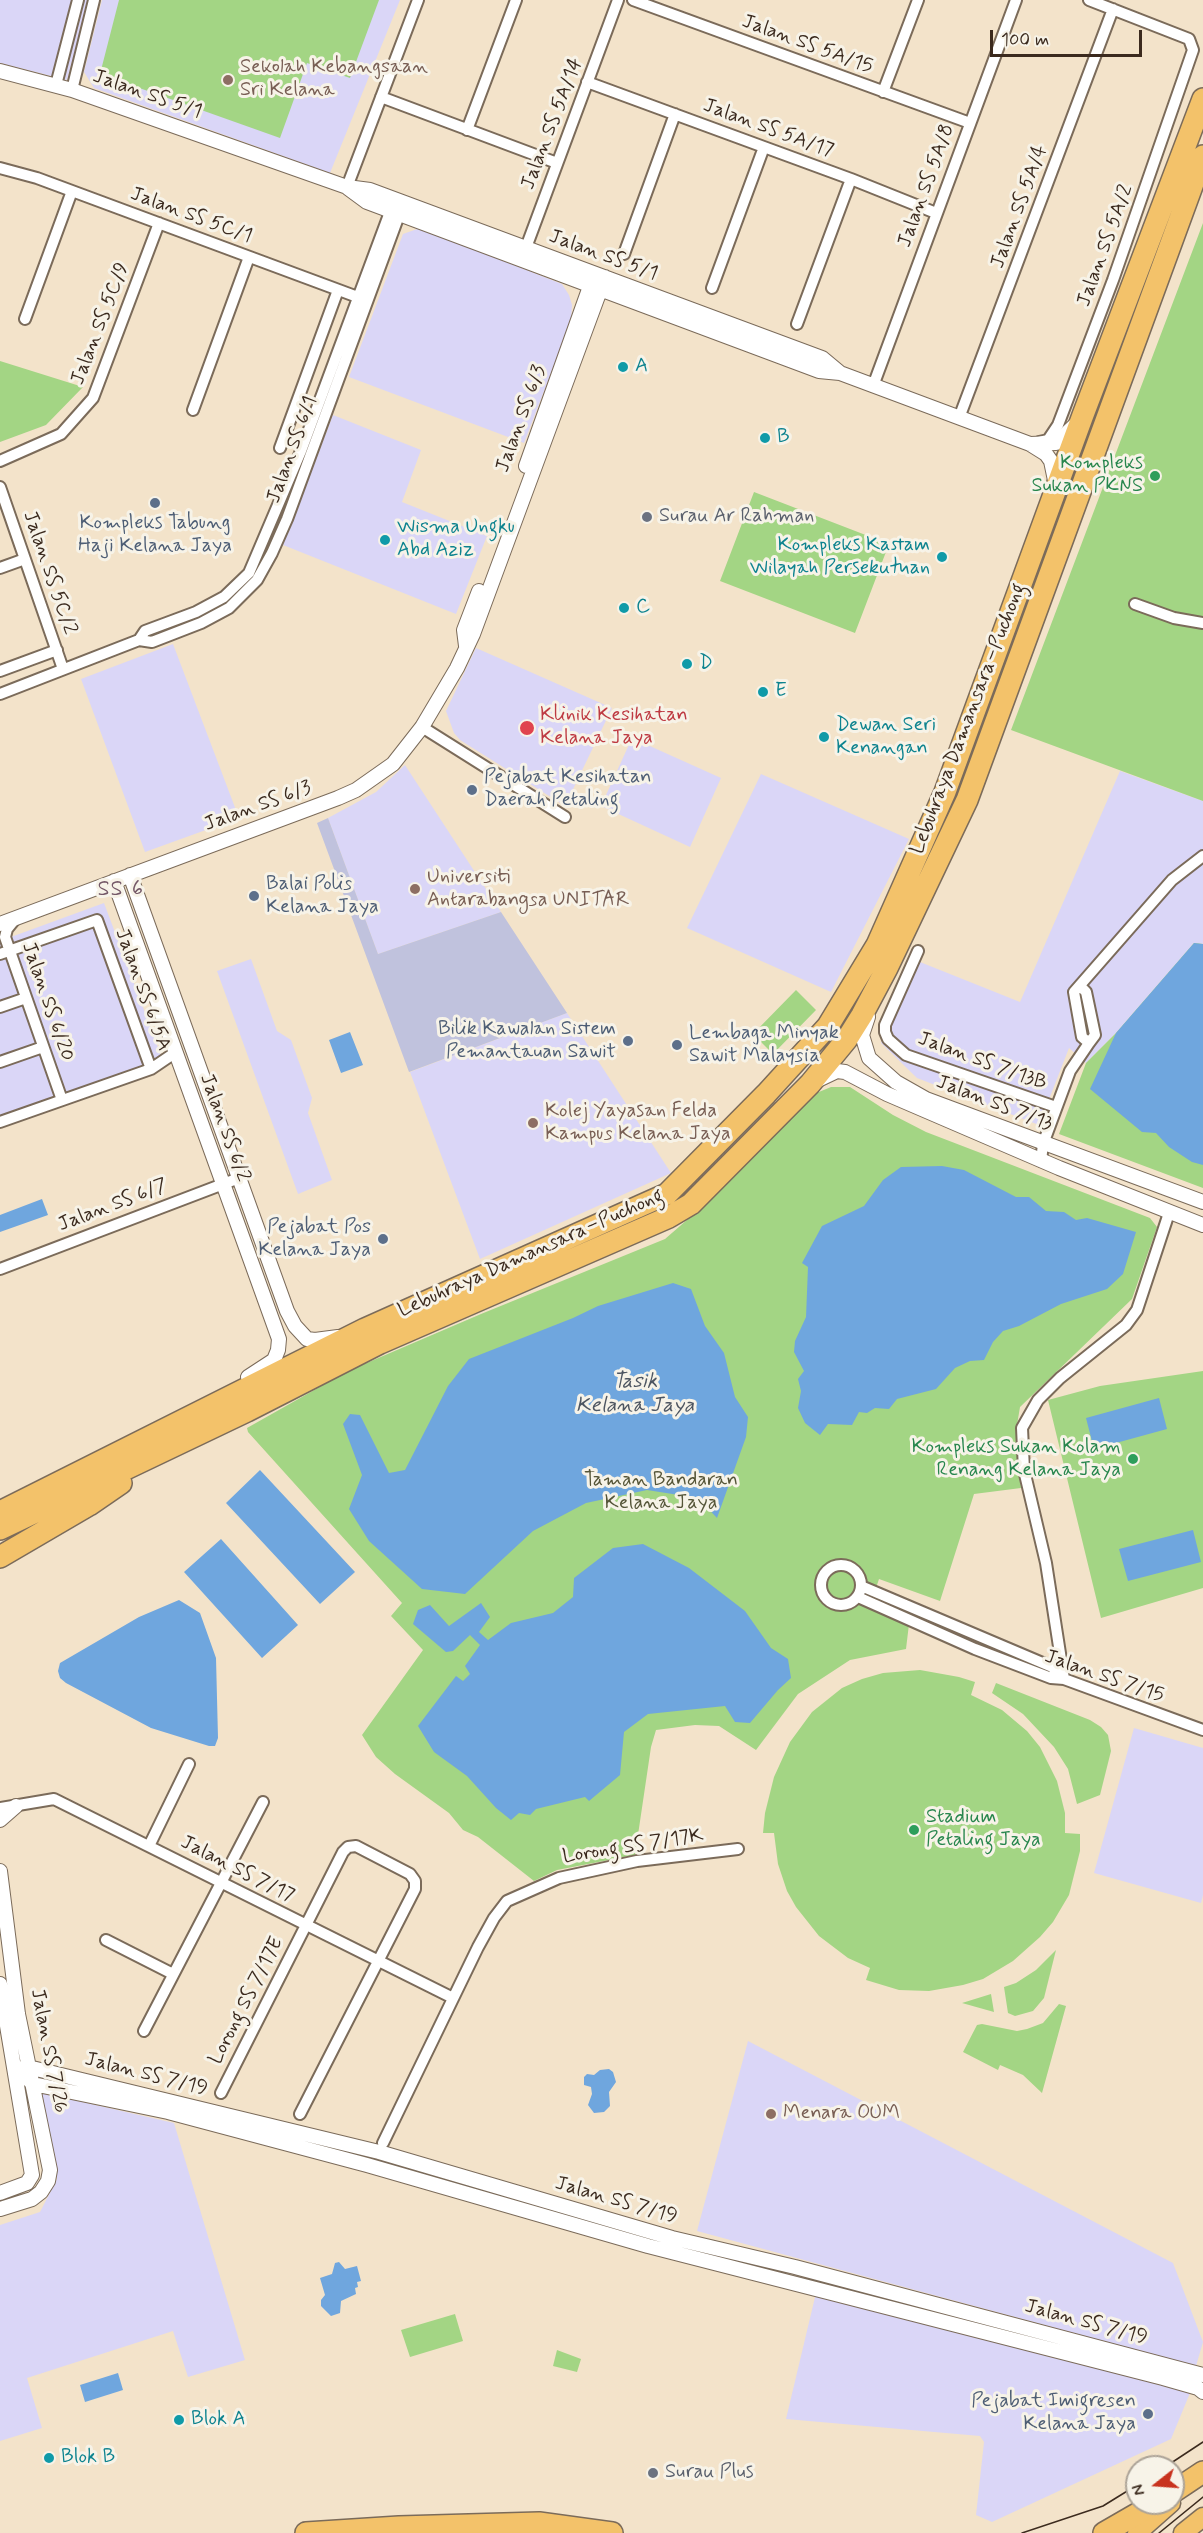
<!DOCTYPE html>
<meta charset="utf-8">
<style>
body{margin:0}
#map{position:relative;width:1203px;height:2533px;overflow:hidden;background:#f3e3ca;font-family:Mynerve,sans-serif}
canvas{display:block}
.north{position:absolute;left:1125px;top:2455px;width:60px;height:60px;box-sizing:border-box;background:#f7f3e8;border:2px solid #aca397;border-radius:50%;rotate:253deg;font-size:16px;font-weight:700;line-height:24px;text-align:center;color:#3b2a1e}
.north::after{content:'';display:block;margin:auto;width:21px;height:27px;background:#c8321e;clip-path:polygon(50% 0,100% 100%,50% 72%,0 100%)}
.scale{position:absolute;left:990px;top:30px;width:152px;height:27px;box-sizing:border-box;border:3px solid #3b2a1e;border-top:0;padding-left:8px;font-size:18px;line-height:21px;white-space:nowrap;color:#3b2a1e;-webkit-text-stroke:4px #f7f3e8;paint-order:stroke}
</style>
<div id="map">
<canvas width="1203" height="2533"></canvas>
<div class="north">N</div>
<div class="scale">100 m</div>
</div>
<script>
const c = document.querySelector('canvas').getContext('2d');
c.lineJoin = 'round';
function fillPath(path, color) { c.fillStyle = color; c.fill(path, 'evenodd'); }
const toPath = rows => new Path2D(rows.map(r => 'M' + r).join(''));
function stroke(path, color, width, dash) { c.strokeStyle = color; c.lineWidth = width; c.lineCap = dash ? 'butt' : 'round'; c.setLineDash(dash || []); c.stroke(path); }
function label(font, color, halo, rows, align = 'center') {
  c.font = font + ' Mynerve,sans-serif'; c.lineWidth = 6; c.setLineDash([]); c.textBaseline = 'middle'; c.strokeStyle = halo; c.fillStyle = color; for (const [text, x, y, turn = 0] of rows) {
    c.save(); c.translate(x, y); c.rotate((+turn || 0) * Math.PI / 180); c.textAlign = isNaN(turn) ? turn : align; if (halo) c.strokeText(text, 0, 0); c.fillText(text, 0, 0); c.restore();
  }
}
const built = toPath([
 [0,0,89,0,67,80,0,63],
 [102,0,400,0,330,173,94,88,84,72],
 [420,228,562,284,569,295,572,305,571,321,524,443,349,377,403,234],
 [333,415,421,450,402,502,487,536,456,614,283,545],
 [173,644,239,818,145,852,81,679],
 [476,648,612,708,565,806,460,740,454,733,446,711],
 [632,738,721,778,690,847,601,806],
 [405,765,501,912,378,954,328,818,376,792],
 [1120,771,1203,801,1203,944,1194,943,1116,1033,1086,1063,1069,1048,1039,1125,917,1078,881,1043,915,960,1020,1002],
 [761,774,909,839,831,992,687,928],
 [104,903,162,1058,0,1118,0,941],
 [251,959,277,1031,291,1040,312,1098,308,1113,332,1180,298,1194,217,971],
 [567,1013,671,1173,480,1259,410,1072],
 [1134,1728,1203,1748,1203,1895,1201,1903,1094,1873],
 [748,2041,1173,2263,1203,2342,1196,2366,697,2231],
 [39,2092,174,2123,245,2360,188,2377,173,2331,27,2378,42,2428,0,2441,0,2225,40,2212,57,2179],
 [816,2293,1190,2393,1171,2439,992,2522,976,2515,984,2442,980,2436,786,2419]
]);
const industrial = toPath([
 [328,818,378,954,501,912,567,1013,409,1072,317,823]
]);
const green = toPath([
 [119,0,379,0,350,78,307,63,280,138,100,74],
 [1203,223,1203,801,1011,730],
 [0,361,83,387,46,425,0,442],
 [754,492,889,544,855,633,720,581],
 [1194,943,1203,944,1203,1188,1059,1134,1086,1063,1116,1033],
 [796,990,816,1010,773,1054,753,1034],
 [831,1087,850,1087,893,1115,926,1132,1150,1218,1157,1227,1132,1299,1020,1407,1017,1425,1021,1488,974,1494,940,1601,879,1579,870,1606,909,1624,906,1649,850,1660,798,1694,756,1750,719,1726,695,1725,656,1730,651,1747,635,1855,557,1870,534,1881,478,1837,463,1830,449,1813,395,1774,376,1757,362,1735,423,1650,391,1616,402,1603,248,1432,247,1428,348,1371,481,1314,665,1239,710,1200,814,1094],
 [1203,1371,1203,1588,1101,1618,1048,1400,1100,1386],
 [920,1670,959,1677,975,1682,971,1695,1002,1710,1027,1731,1040,1747,1057,1781,1065,1813,1065,1833,1080,1834,1080,1851,1069,1895,1053,1922,1040,1937,1013,1961,983,1979,963,1985,929,1991,899,1990,866,1980,870,1968,848,1958,819,1936,796,1907,787,1891,778,1864,774,1833,763,1833,765,1813,774,1777,790,1742,812,1712,842,1688,862,1679,883,1673],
 [996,1683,1090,1720,1101,1727,1108,1735,1111,1751,1100,1795,1077,1804,1068,1769,1054,1747,1023,1714,992,1693],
 [1056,1950,1044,1998,1033,2011,1015,2016,1008,2013,1004,1987,1016,1983,1036,1970],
 [991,1994,994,2012,962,2003],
 [1059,2004,1066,2006,1042,2093,1023,2075,1000,2065,998,2070,963,2052,977,2025,982,2024,1017,2031,1027,2029,1043,2023],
 [455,2314,463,2341,410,2357,401,2330],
 [557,2350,581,2359,577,2372,553,2366]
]);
const water = toPath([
 [1194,943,1203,944,1203,1165,1192,1162,1169,1147,1156,1133,1142,1132,1090,1089,1116,1033],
 [350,1032,363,1065,341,1073,329,1040],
 [942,1166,964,1170,1016,1197,1029,1197,1046,1211,1064,1212,1076,1220,1087,1218,1136,1232,1123,1274,1107,1289,1061,1304,1019,1326,1003,1331,993,1342,984,1360,970,1361,955,1368,936,1389,897,1399,889,1409,875,1408,867,1413,859,1412,852,1425,828,1424,820,1435,805,1423,798,1408,801,1391,798,1379,804,1371,794,1352,795,1341,806,1317,808,1267,802,1263,822,1226,864,1206,883,1180,901,1167],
 [42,1199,48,1215,0,1232,0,1215],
 [673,1283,691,1289,705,1326,724,1353,735,1397,748,1417,746,1437,717,1518,698,1498,647,1490,586,1503,533,1531,465,1594,422,1589,369,1541,349,1509,362,1475,343,1424,350,1414,360,1415,389,1473,405,1470,448,1386,469,1359,573,1318,598,1306],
 [1159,1398,1167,1429,1094,1449,1086,1418],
 [260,1470,355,1572,320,1604,226,1503],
 [1193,1530,1201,1562,1128,1581,1119,1549],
 [221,1539,298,1625,262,1658,184,1572],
 [643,1544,689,1568,745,1611,771,1648,788,1659,791,1678,778,1690,750,1723,735,1722,725,1706,648,1714,624,1732,620,1775,589,1801,585,1797,536,1809,530,1815,519,1813,511,1820,496,1808,467,1776,434,1752,418,1726,456,1676,463,1681,470,1674,465,1666,480,1645,470,1635,453,1651,446,1652,413,1624,418,1610,430,1605,449,1626,481,1603,490,1617,479,1632,488,1640,511,1623,553,1613,573,1597,574,1578,613,1548],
 [179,1600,200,1613,216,1658,218,1738,215,1746,209,1746,151,1728,66,1683,60,1678,58,1671,60,1663,139,1617],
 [609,2069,613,2072,616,2082,609,2092,610,2106,604,2112,594,2113,588,2105,592,2094,591,2087,584,2085,584,2077,587,2074,594,2075,600,2070],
 [339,2262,345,2269,357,2266,361,2281,357,2282,358,2287,355,2288,356,2294,341,2301,340,2313,331,2316,321,2306,321,2300,325,2295,320,2278,332,2274,335,2263],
 [118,2373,123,2390,85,2402,80,2385]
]);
const minor = toPath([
 [633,0,970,123],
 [587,82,851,179,936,213],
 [56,85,78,0],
 [72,90,94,0],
 [883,92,918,0],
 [381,97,557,163],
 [467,130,516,0],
 [0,168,37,178,363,299],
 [347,187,418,0],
 [524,253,618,0],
 [624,254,675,114],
 [712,288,764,147],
 [25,319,72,191],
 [797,324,851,179],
 [873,386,1016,0],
 [193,410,249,257],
 [959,418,1113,9],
 [1039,442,1048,440,1058,425,1113,280,1193,50,1189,39,1089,0],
 [280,448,338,290],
 [0,461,61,434,93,398,159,223],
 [0,487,63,669],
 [0,568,25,559],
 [1135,604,1174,618,1203,623],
 [139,640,145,631,196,612,224,597,249,573,301,451,393,204],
 [0,671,57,650],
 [0,694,139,640,152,642,201,623,229,608,257,580,272,553,287,519,402,207],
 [422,727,565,817],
 [16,918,7,929,5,937,62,1100],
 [918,951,885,1025,885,1032,888,1039,906,1055,1056,1107],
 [0,954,97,920,151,1069],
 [1080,986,1086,992,1095,1035,1089,1043,1082,1037,1074,992,1172,880,1203,856],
 [0,1007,26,998],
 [0,1062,43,1047],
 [0,1122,151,1069,176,1052],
 [1041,1161,1043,1144,1070,1071,1089,1043],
 [0,1269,239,1178],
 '821 1585a20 20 0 1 1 40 0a20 20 0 1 1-40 0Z',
 [861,1586,1052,1667,1064,1678],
 [858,1597,975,1649,1051,1678,1064,1679,1203,1730],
 [1064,1679,1046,1563,1024,1470,1022,1428,1038,1400,1060,1378,1126,1325,1137,1310,1169,1213],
 [0,1808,54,1799,453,1998],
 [149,1846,189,1764],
 [106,1940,173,1974],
 [144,2031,263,1802],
 [221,2093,343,1852,348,1847,356,1846,410,1874,415,1881,415,1889,300,2114],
 [383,2143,478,1947,494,1918,507,1901,559,1878,637,1861,738,1849]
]);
const tertiary = toPath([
 [0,71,72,90,347,187,370,190,822,358,840,373],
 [348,188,367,202,819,371,840,373,1030,444,1046,454,1051,461,1056,485],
 [1030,444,1056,443,1075,425],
 [526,466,593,278],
 [466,646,464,630,479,591],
 [130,875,287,1311,295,1326,307,1339,315,1340,338,1337],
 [114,881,279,1339,278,1350,274,1360,248,1377],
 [0,924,338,798,356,790,393,764,422,727,457,668,473,634,605,277],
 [868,1017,862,1035,869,1058,896,1082,926,1099,1203,1202],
 [816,1081,837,1071,845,1072,887,1094,1059,1168,1203,1225],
 [0,1820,16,1806],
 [0,1871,18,2014,50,2170,48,2181,41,2192,32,2199,0,2209],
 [0,1984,32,2175,27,2183,0,2193],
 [14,2065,33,2084,168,2112,367,2165,648,2246,1163,2378,1198,2388,1203,2392],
 [28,2067,379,2152,672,2238,795,2267,1203,2375]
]);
const primary = toPath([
 [1137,2533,1171,2503],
 [1183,2533,1203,2517]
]);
const motorway = toPath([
 [0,1512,365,1329,667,1194,766,1094,828,1026,877,945,945,792,1083,415,1203,99],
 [0,1529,247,1411,380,1343,669,1217,691,1204,810,1084,847,1039,862,1015,887,968,967,800,1203,156],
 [0,1557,89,1505,121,1483],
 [1173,2492,1203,2472],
 [306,2533,399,2527,539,2523,612,2533],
 [1104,2533,1156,2503]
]);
const tram = toPath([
 [1165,2467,1203,2442],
 [1022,2533,1103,2506,1137,2485],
 [1159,2533,1203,2497]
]);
const markers = [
 [228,80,6,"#8d6e63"],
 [623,367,6,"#0f9aa8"],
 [765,438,6,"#0f9aa8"],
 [1155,476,6,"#2e9e5b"],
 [155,503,6,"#5c6f8a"],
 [647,517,6,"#6b7280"],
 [385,540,6,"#0f9aa8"],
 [942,557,6,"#0f9aa8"],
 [624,608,6,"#0f9aa8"],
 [687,664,6,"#0f9aa8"],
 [763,692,6,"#0f9aa8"],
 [527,728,8,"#e0444e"],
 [824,737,6,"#0f9aa8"],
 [472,790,6,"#5c6f8a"],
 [415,889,6,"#8d6e63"],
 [254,896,6,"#5c6f8a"],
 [628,1041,6,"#5c6f8a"],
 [677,1045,6,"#5c6f8a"],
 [533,1123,6,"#8d6e63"],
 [383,1239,6,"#5c6f8a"],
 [1133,1459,6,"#2e9e5b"],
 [914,1830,6,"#2e9e5b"],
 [771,2114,6,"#8d6e63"],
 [1148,2414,6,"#5c6f8a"],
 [179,2420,6,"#0f9aa8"],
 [49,2458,6,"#0f9aa8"],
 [653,2473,6,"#6b7280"]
];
const streetNames = [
 ["Jalan SS 5A/15",807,45,20],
 ["Jalan SS 5/1",147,95,19],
 ["Jalan SS 5A/14",553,124,-69],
 ["Jalan SS 5A/17",768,129,20],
 ["Jalan SS 5A/8",927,186,-70],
 ["Jalan SS 5A/4",1020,207,-70],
 ["Jalan SS 5C/1",191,216,20],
 ["Jalan SS 5A/2",1106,246,-70],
 ["Jalan SS 5/1",603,256,20],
 ["Jalan SS 5C/9",101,324,-69],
 ["Jalan SS 6/3",522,419,-70],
 ["Jalan SS 6/1",293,450,-70],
 ["Jalan SS 5C/2",49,573,71],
 ["Lebuhraya Damansara–Puchong",969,719,-69],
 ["Jalan SS 6/3",258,807,-20],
 ["Jalan SS 6/5A",142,990,70],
 ["Jalan SS 6/20",47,1002,71],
 ["Jalan SS 7/13B",982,1062,20],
 ["Jalan SS 7/13",994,1104,21],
 ["Jalan SS 6/2",224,1128,70],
 ["Jalan SS 6/7",113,1206,-21],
 ["Lebuhraya Damansara–Puchong",531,1254,-24],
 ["Jalan SS 7/15",1104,1677,19],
 ["Lorong SS 7/17K",633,1847,-9],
 ["Jalan SS 7/17",237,1870,27],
 ["Lorong SS 7/17E",247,2001,-63],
 ["Jalan SS 7/26",48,2051,79],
 ["Jalan SS 7/19",146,2075,14],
 ["Jalan SS 7/19",616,2201,16],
 ["Jalan SS 7/19",1086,2323,15]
];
const educationNames = [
 ["Sekolah Kebangsaan",240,68],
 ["Sri Kelana",240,91],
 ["Universiti",427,878],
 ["Antarabangsa UNITAR",427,901],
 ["Kolej Yayasan Felda",545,1112],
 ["Kampus Kelana Jaya",545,1135],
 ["Menara OUM",783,2114]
];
const cultureNames = [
 ["A",635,367],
 ["B",777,438],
 ["Wisma Ungku",397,528],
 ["Abd Aziz",397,551],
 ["Kompleks Kastam",930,546,"right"],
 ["Wilayah Persekutuan",930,569,"right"],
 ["C",636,608],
 ["D",699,664],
 ["E",775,692],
 ["Dewan Seri",836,726],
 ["Kenangan",836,749],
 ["Blok A",191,2420],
 ["Blok B",61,2458]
];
const leisureNames = [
 ["Kompleks",1143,464],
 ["Sukan PKNS",1143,487],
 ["Kompleks Sukan Kolam",1121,1448],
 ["Renang Kelana Jaya",1121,1471],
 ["Stadium",926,1818,"left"],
 ["Petaling Jaya",926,1841,"left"]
];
const worshipNames = [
 ["Surau Ar Rahman",659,517],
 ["Surau Plus",665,2473]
];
const serviceNames = [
 ["Kompleks Tabung",155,524,"center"],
 ["Haji Kelana Jaya",155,547,"center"],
 ["Pejabat Kesihatan",484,778],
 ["Daerah Petaling",484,801],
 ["Balai Polis",266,885],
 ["Kelana Jaya",266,908],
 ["Bilik Kawalan Sistem",616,1030,"right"],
 ["Pemantauan Sawit",616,1053,"right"],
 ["Lembaga Minyak",689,1034],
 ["Sawit Malaysia",689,1057],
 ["Pejabat Pos",371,1228,"right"],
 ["Kelana Jaya",371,1251,"right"],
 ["Pejabat Imigresen",1136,2402,"right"],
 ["Kelana Jaya",1136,2425,"right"]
];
const healthNames = [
 ["Klinik Kesihatan",540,716],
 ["Kelana Jaya",540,739]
];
const parkNames = [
 ["Taman Bandaran",661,1481],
 ["Kelana Jaya",661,1504]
];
const waterNames = [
 ["Tasik",635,1383],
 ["Kelana Jaya",635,1407]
];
const quarterNames = [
 ["SS 6",121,890]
];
fillPath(built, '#dad6f7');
fillPath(industrial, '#c0c2dd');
fillPath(green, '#a3d584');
fillPath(water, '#6fa6de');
stroke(minor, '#7b6b5a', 14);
stroke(tertiary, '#7b6b5a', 16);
stroke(primary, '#7b6b5a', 21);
stroke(motorway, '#7b6b5a', 24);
stroke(minor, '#fff', 10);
stroke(tertiary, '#fff', 14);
stroke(primary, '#f3c26a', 18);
stroke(motorway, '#f3c26a', 21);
stroke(tram, '#3b2a1e', 1.5);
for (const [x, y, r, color] of markers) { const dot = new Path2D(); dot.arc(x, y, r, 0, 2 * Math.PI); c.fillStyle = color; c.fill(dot); stroke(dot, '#f7f3e8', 2); }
label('20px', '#3b2a1e', '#f7f3e8', streetNames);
label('20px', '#785e54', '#f7f3e8', educationNames, 'left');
label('20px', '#0d838f', '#f7f3e8', cultureNames, 'left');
label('20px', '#27864d', '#f7f3e8', leisureNames, 'right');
label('20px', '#5b616d', '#f7f3e8', worshipNames, 'left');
label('20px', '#4e5e75', '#f7f3e8', serviceNames, 'left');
label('20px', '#be3a42', '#f7f3e8', healthNames, 'left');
label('20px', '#555538', '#f7f3e8', parkNames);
label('italic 21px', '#4d5561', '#f7f3e8', waterNames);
c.letterSpacing = '1.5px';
label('22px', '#745867', '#f7f3e8', quarterNames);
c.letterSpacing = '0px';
</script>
